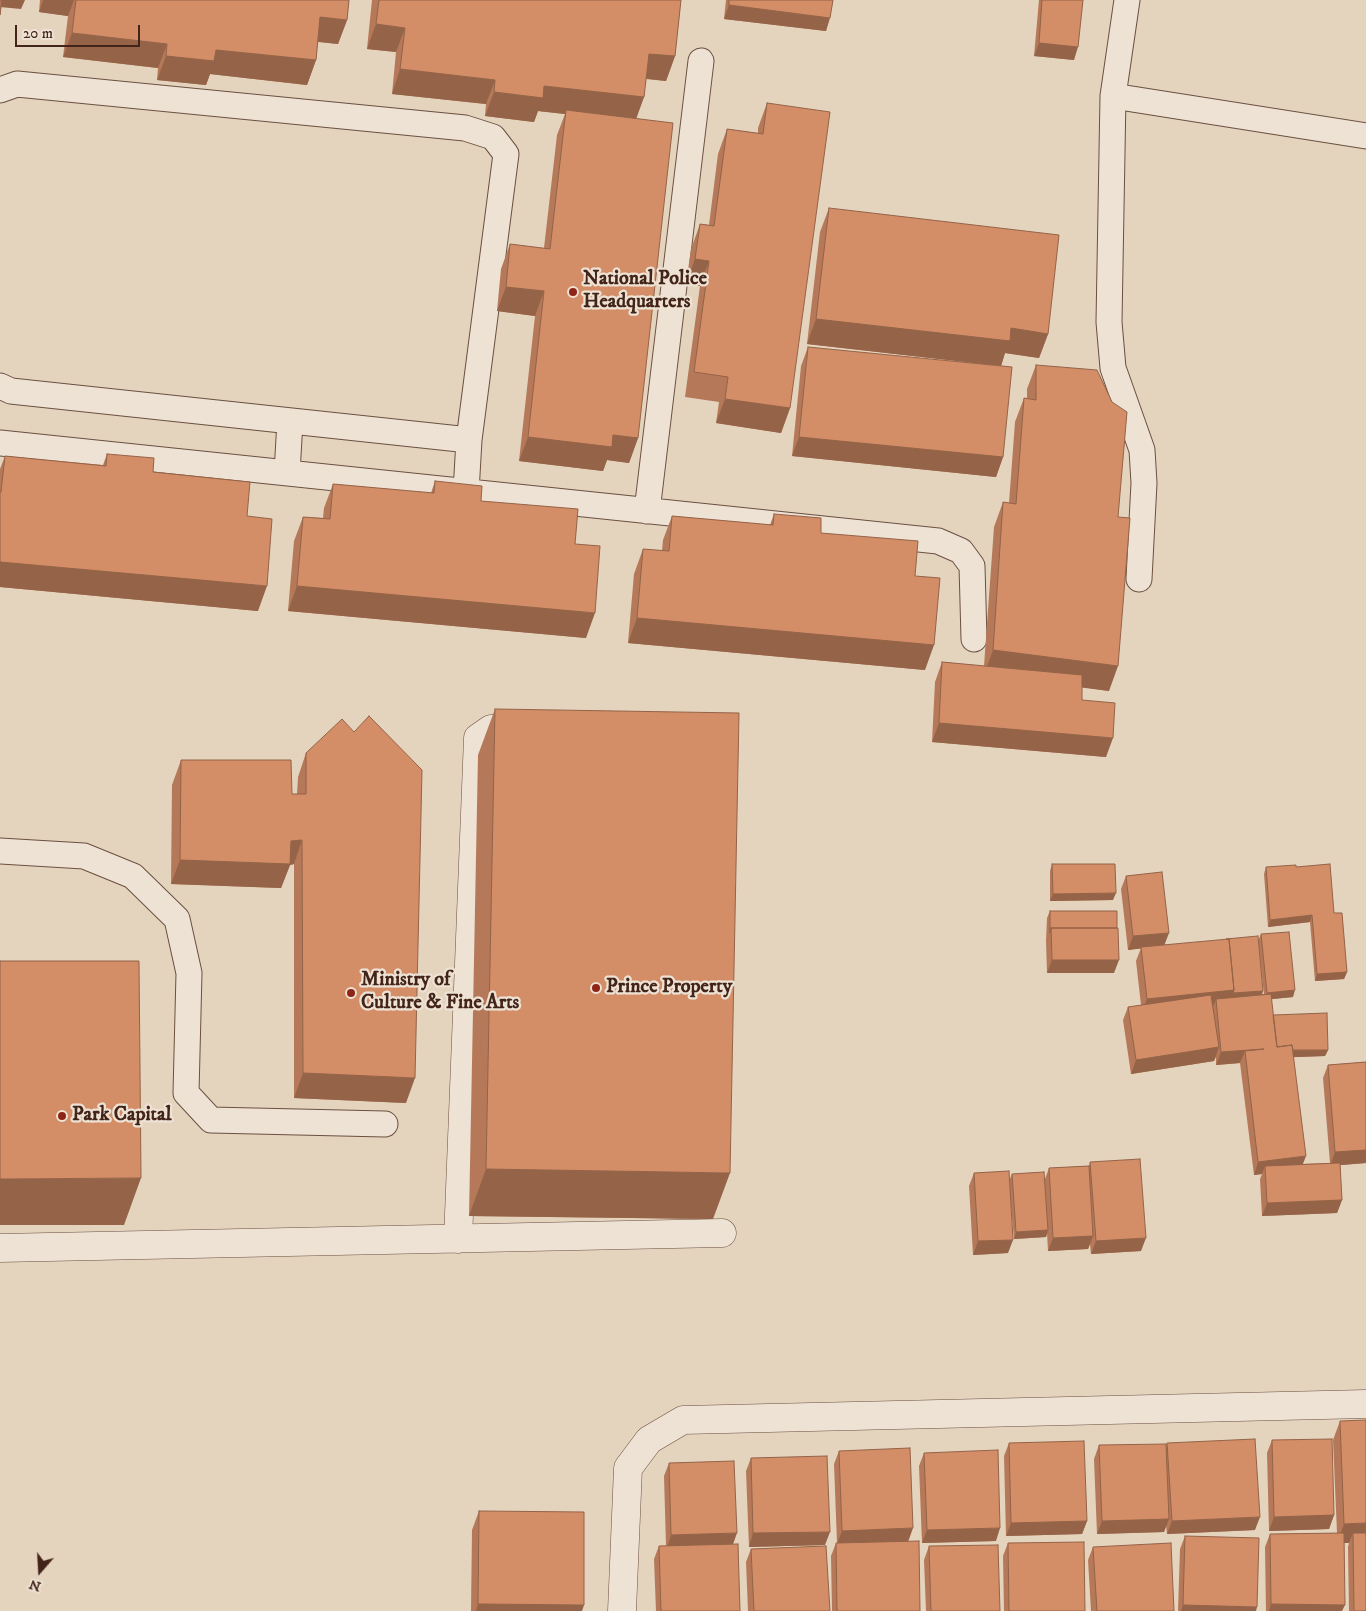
<!DOCTYPE html>
<style>
body{margin:0}
#map{position:relative;width:1366px;height:1611px;overflow:hidden;background:#e4d3bd;font-family:"IM FELL DW Pica",serif}
canvas{display:block}
.north{position:absolute;left:15px;top:1546px;width:50px;height:50px;-webkit-text-stroke:4px #ede2d4;paint-order:stroke;rotate:199deg;font-size:14px;font-weight:700;line-height:20px;text-align:center;color:#432418}
.north::after{content:'';display:block;margin:auto;width:18px;height:22px;background:#432418;clip-path:polygon(50% 0,100% 100%,50% 72%,0 100%)}
.scale{position:absolute;left:15px;top:25px;width:125px;height:22px;box-sizing:border-box;border:2px solid #432418;border-top:0;padding-left:6px;font-size:15px;line-height:18px;white-space:nowrap;color:#432418;-webkit-text-stroke:4px #ede2d4;paint-order:stroke}
</style>
<div id="map">
<canvas width="1366" height="1611"></canvas>
<div class="north">N</div>
<div class="scale">20 m</div>
</div>
<script>
const c = document.querySelector('canvas').getContext('2d');
c.lineJoin = 'round';
const toPath = rows => new Path2D(rows.map(r => 'M' + r).join(''));
function stroke(path, color, width, dash) { c.strokeStyle = color; c.lineWidth = width; c.lineCap = dash ? 'butt' : 'round'; c.setLineDash(dash || []); c.stroke(path); }
function fillPath(path, color) { c.fillStyle = color; c.fill(path, 'evenodd'); }
function label(font, color, halo, rows, align = 'center') {
  c.font = font + ' "IM FELL DW Pica",serif'; c.lineWidth = 4.5; c.setLineDash([]); c.textBaseline = 'middle'; c.strokeStyle = halo; c.fillStyle = color; for (const [text, x, y, turn = 0] of rows) {
    c.save(); c.translate(x, y); c.rotate((+turn || 0) * Math.PI / 180); c.textAlign = isNaN(turn) ? turn : align; if (halo) c.strokeText(text, 0, 0); c.fillText(text, 0, 0); c.restore();
  }
}
const service = toPath([
 [1127,0,1113,96,1109,322,1113,368,1142,450,1144,483,1139,579],
 [0,90,17,84,465,128,493,137,506,154,469,440,11,391,0,386],
 [1113,96,1366,136],
 [0,443,938,541,961,551,972,566,974,639],
 [287,473,290,421],
 [466,492,469,440],
 [647,511,701,61],
 [0,851,84,856,133,876,177,919,189,973,186,1093,211,1120,385,1124]
]);
const minor = toPath([
 [458,1239,478,738,491,729,523,727],
 [0,1248,722,1233],
 [622,1611,628,1468,649,1440,683,1420,1366,1404]
]);
const wall = toPath([
 [40,0,349,0,347,20,338,44,318,42,316,60,307,85,210,74,206,85,157,80,158,68,63,57,68,16,39,12],
 [372,0,681,0,675,56,666,81,646,79,644,97,636,118,638,438,629,463,607,460,603,471,519,461,535,316,497,311,501,269,510,244,544,248,557,135,565,114,538,111,534,122,485,116,486,104,392,94,396,52,367,49],
 [726,0,833,0,826,31,724,19],
 [1039,0,1083,0,1074,60,1034,56],
 [767,103,790,408,781,433,716,423,719,402,685,397,700,286,686,284,691,249,700,224,709,225,718,154,727,129,758,133,758,128],
 [829,208,1048,334,1039,358,1005,353,1001,366,807,344,820,232],
 [808,347,1003,457,996,477,792,456,801,366],
 [1036,365,1118,517,1109,691,1082,687,1082,700,1106,757,932,742,935,682,942,662,984,666,994,527,1003,502,1009,503,1015,422,1024,398,1027,398,1027,389],
 [107,454,153,472,247,516,258,611,0,587,0,469,5,456,103,465],
 [435,481,481,501,575,544,586,638,288,611,294,541,303,517,323,518,324,508,333,484,431,493],
 [774,514,821,533,915,576,925,670,628,643,634,574,643,549,662,551,663,540,672,516,770,525],
 [495,709,713,1219,469,1216,478,755],
 [306,753,406,1103,294,1098,294,864,290,865,281,888,171,884,172,785,181,760,292,794,297,794,298,777],
 [1052,864,1113,900,1050,901,1050,871],
 [1266,867,1296,867,1334,913,1347,972,1344,979,1315,981,1310,922,1268,927,1264,874],
 [1126,876,1165,945,1262,994,1264,994,1258,941,1261,934,1293,997,1271,999,1273,1015,1328,1050,1325,1056,1293,1057,1303,1164,1330,1163,1323,1078,1328,1065,1366,1062,1366,1163,1340,1165,1342,1200,1337,1213,1262,1216,1260,1179,1262,1174,1254,1175,1240,1063,1216,1065,1216,1057,1214,1061,1131,1074,1123,1020,1128,1007,1141,1005,1136,961,1141,948,1128,950,1121,889],
 [1050,911,1114,973,1047,973,1046,941,1047,918],
 [1090,1162,1141,1251,1091,1254,1090,1244,1088,1249,1048,1251,1047,1233,1046,1237,1014,1239,1009,1183,1008,1253,973,1255,969,1186,974,1173,1009,1181,1012,1174,1045,1179,1049,1168,1089,1166],
 [1340,1421,1366,1611,1349,1611,1348,1547,1349,1543,1344,1543,1342,1611,1266,1611,1265,1547,1270,1534,1337,1533,1333,1440],
 [1272,1440,1334,1515,1329,1529,1269,1531,1267,1453],
 [1009,1443,1087,1521,1082,1534,1006,1536,1004,1456],
 [1167,1443,1255,1530,1167,1534,1166,1525,1164,1532,1097,1534,1094,1459,1099,1445,1166,1447],
 [839,1451,908,1541,920,1611,832,1611,831,1556,836,1543,837,1543,834,1464],
 [924,1453,996,1541,922,1543,919,1466],
 [751,1458,825,1545,749,1547,746,1471],
 [669,1463,733,1544,740,1611,656,1611,654,1559,659,1546,666,1546,664,1476],
 [479,1511,582,1611,471,1611,472,1530],
 [1185,1536,1256,1611,1178,1611,1180,1549],
 [1008,1543,1085,1611,1004,1611,1003,1556],
 [929,1546,1000,1611,926,1611,924,1560],
 [1093,1547,1174,1611,1091,1611,1088,1560],
 [751,1549,830,1611,748,1611,746,1562]
]);
const shadedWall = toPath([
 [0,0,25,0,21,9,0,7],
 [43,0,74,0,68,16,39,12],
 [729,5,830,18,826,31,724,19],
 [320,17,347,20,338,44,312,41],
 [376,24,405,28,396,52,367,49],
 [72,33,167,44,158,68,63,57],
 [1039,43,1078,47,1074,60,1034,56],
 [216,50,316,60,307,85,210,74,206,85,157,80,166,56],
 [649,54,675,56,666,81,640,78],
 [400,69,495,80,486,104,392,94],
 [544,86,644,97,635,122,566,110,565,114,538,111,534,122,485,116,494,92],
 [695,259,709,261,700,286,686,284],
 [506,287,544,291,535,316,497,311],
 [816,319,1011,328,1048,334,1039,358,1005,353,1001,366,807,344],
 [725,399,790,408,781,433,716,423],
 [613,435,638,438,629,463,607,460,603,471,519,461,528,437],
 [799,437,1003,457,996,477,792,456],
 [0,562,267,586,258,611,0,587],
 [297,586,595,613,586,638,288,611],
 [637,618,934,645,925,670,628,643],
 [993,650,1118,666,1109,691,984,675],
 [939,723,1113,738,1106,757,932,742],
 [302,840,294,864,290,865,281,888,171,884,180,860,291,841],
 [1116,893,1113,900,1050,901,1053,894],
 [1312,915,1310,922,1268,927,1270,920],
 [1169,933,1164,946,1128,950,1133,936],
 [1052,960,1119,960,1114,973,1047,973],
 [1347,972,1344,979,1315,981,1317,974],
 [1234,990,1263,991,1261,998,1216,999,1214,1005,1142,1012,1147,999],
 [1295,990,1293,997,1264,1000,1267,993],
 [1219,1047,1214,1061,1131,1074,1136,1060],
 [1264,1049,1245,1051,1240,1063,1216,1065,1221,1052],
 [1328,1050,1325,1056,1272,1058,1274,1051],
 [303,1073,415,1078,406,1103,294,1098],
 [1366,1150,1366,1163,1330,1166,1335,1152],
 [1306,1156,1301,1169,1265,1166,1262,1174,1254,1175,1258,1162],
 [486,1169,730,1173,713,1219,469,1216],
 [141,1178,124,1225,0,1225,0,1179],
 [1342,1200,1337,1213,1262,1216,1267,1203],
 [1048,1230,1046,1237,1014,1239,1016,1232],
 [1093,1236,1088,1249,1048,1251,1053,1238],
 [1146,1238,1141,1251,1091,1254,1096,1241],
 [1013,1240,1008,1253,973,1255,978,1241],
 [1334,1515,1329,1529,1269,1531,1274,1517],
 [1260,1517,1255,1530,1167,1534,1172,1521],
 [1169,1519,1164,1532,1097,1534,1102,1521],
 [1087,1521,1082,1534,1006,1536,1011,1523],
 [1366,1523,1366,1542,1353,1533,1349,1543,1337,1543,1344,1524],
 [913,1528,908,1542,837,1544,842,1531],
 [1000,1528,996,1541,922,1543,927,1530],
 [830,1532,825,1545,749,1547,753,1533],
 [737,1533,732,1547,667,1548,671,1535],
 [478,1604,584,1605,582,1611,476,1611],
 [1271,1604,1345,1605,1342,1611,1269,1611],
 [1183,1605,1257,1607,1256,1611,1181,1611]
]);
const building = toPath([
 [0,0,2,0,0,15,0,0],
 [76,0,349,0,347,20,320,17,316,60,216,50,214,61,166,56,167,44,72,33,76,0],
 [379,0,681,0,675,56,649,54,644,97,544,86,543,98,494,92,495,80,400,69,405,28,376,24,379,0],
 [729,0,833,0,830,18,729,5,729,0],
 [1042,0,1083,0,1078,47,1039,43,1042,0],
 [767,103,830,112,790,408,725,399,728,377,694,372,709,261,695,259,700,224,714,226,727,129,763,134,767,103],
 [566,110,673,123,638,438,613,435,612,447,528,437,544,291,506,287,510,244,550,249,566,110],
 [829,208,1059,235,1048,334,1011,328,1010,341,816,319,829,208],
 [808,347,1012,367,1003,457,799,437,808,347],
 [1036,365,1097,370,1112,402,1127,412,1118,517,1130,518,1118,666,993,650,1003,502,1016,504,1024,398,1036,400,1036,365],
 [107,454,154,458,153,472,250,482,247,516,272,519,267,586,0,562,0,492,1,492,5,456,106,466,107,454],
 [435,481,482,486,481,501,578,509,575,544,600,546,595,613,297,586,303,517,330,519,333,484,434,493,435,481],
 [774,514,821,518,821,533,918,541,915,576,940,578,934,645,637,618,643,549,669,551,672,516,773,525,774,514],
 [942,662,1082,675,1082,700,1115,703,1113,738,939,723,942,662],
 [495,709,739,713,730,1173,486,1169,495,709],
 [369,716,422,770,415,1078,303,1073,302,840,291,841,290,864,180,860,181,760,291,760,292,794,306,794,306,753,342,719,354,732,369,716],
 [1052,864,1115,864,1116,893,1053,894,1052,864],
 [1330,864,1334,913,1342,913,1347,972,1317,974,1312,915,1270,920,1266,867,1296,865,1296,867,1330,864],
 [1162,872,1169,933,1133,936,1126,876,1162,872],
 [1050,911,1117,911,1117,928,1051,928,1050,933,1050,911],
 [1051,928,1118,928,1119,960,1052,960,1051,928],
 [1289,932,1295,990,1267,993,1261,934,1289,932],
 [1258,936,1263,991,1233,993,1234,990,1229,939,1226,939,1258,936],
 [1229,939,1234,990,1147,999,1141,947,1229,939],
 [0,961,139,961,141,1178,0,1179,0,961],
 [1271,994,1277,1047,1292,1045,1306,1156,1258,1162,1245,1051,1264,1049,1221,1052,1216,999,1271,994],
 [1211,995,1219,1047,1136,1060,1128,1007,1211,995],
 [1327,1013,1328,1050,1293,1050,1292,1045,1277,1047,1273,1015,1327,1013],
 [1366,1062,1366,1150,1335,1152,1328,1065,1366,1062],
 [1140,1159,1146,1238,1096,1241,1090,1162,1140,1159],
 [1340,1163,1342,1200,1267,1203,1265,1166,1340,1163],
 [1089,1166,1093,1236,1053,1238,1049,1168,1089,1166],
 [1009,1171,1013,1240,978,1241,974,1173,1009,1171],
 [1044,1172,1048,1230,1016,1232,1012,1174,1044,1172],
 [1366,1420,1366,1523,1344,1524,1340,1421,1366,1420],
 [1255,1439,1260,1517,1172,1521,1167,1443,1255,1439],
 [1332,1439,1334,1515,1274,1517,1272,1440,1332,1439],
 [1084,1441,1087,1521,1011,1523,1009,1443,1084,1441],
 [1166,1444,1169,1519,1102,1521,1099,1445,1166,1444],
 [910,1448,913,1528,842,1531,839,1451,910,1448],
 [998,1450,1000,1528,927,1530,924,1453,998,1450],
 [827,1456,830,1532,753,1533,751,1458,827,1456],
 [734,1461,737,1533,671,1535,669,1463,734,1461],
 [479,1511,584,1512,584,1605,478,1604,479,1511],
 [1344,1533,1345,1605,1271,1604,1270,1534,1344,1533],
 [1353,1533,1366,1533,1366,1611,1354,1611,1353,1533],
 [1185,1536,1259,1538,1257,1607,1183,1605,1185,1536],
 [919,1541,920,1611,837,1611,836,1543,919,1541],
 [1084,1542,1085,1611,1009,1611,1008,1543,1084,1542],
 [1171,1543,1174,1611,1097,1611,1093,1547,1171,1543],
 [738,1544,740,1611,661,1611,659,1546,738,1544],
 [998,1545,1000,1611,931,1611,929,1546,998,1545],
 [826,1546,830,1611,754,1611,751,1549,826,1546]
]);
const markers = [
 [573,292,5,"#8f2418"],
 [596,988,5,"#8f2418"],
 [351,993,5,"#8f2418"],
 [62,1116,5,"#8f2418"]
];
const poiNames = [
 ["National Police",583,280],
 ["Headquarters",583,303],
 ["Ministry of",361,981],
 ["Culture & Fine Arts",361,1004],
 ["Prince Property",606,988],
 ["Park Capital",72,1116]
];
stroke(service, '#6b5041', 27);
stroke(minor, '#6b5041', 29);
stroke(service, '#ede2d4', 25);
stroke(minor, '#ede2d4', 28);
fillPath(wall, '#b57959');
fillPath(shadedWall, '#946348');
fillPath(building, '#d38d67');
stroke(building, '#946348', 1);
for (const [x, y, r, color] of markers) { const dot = new Path2D(); dot.arc(x, y, r, 0, 2 * Math.PI); c.fillStyle = color; c.fill(dot); stroke(dot, '#ede2d4', 2); }
label('bold 20px', '#432418', '#ede2d4', poiNames, 'left');
</script>
